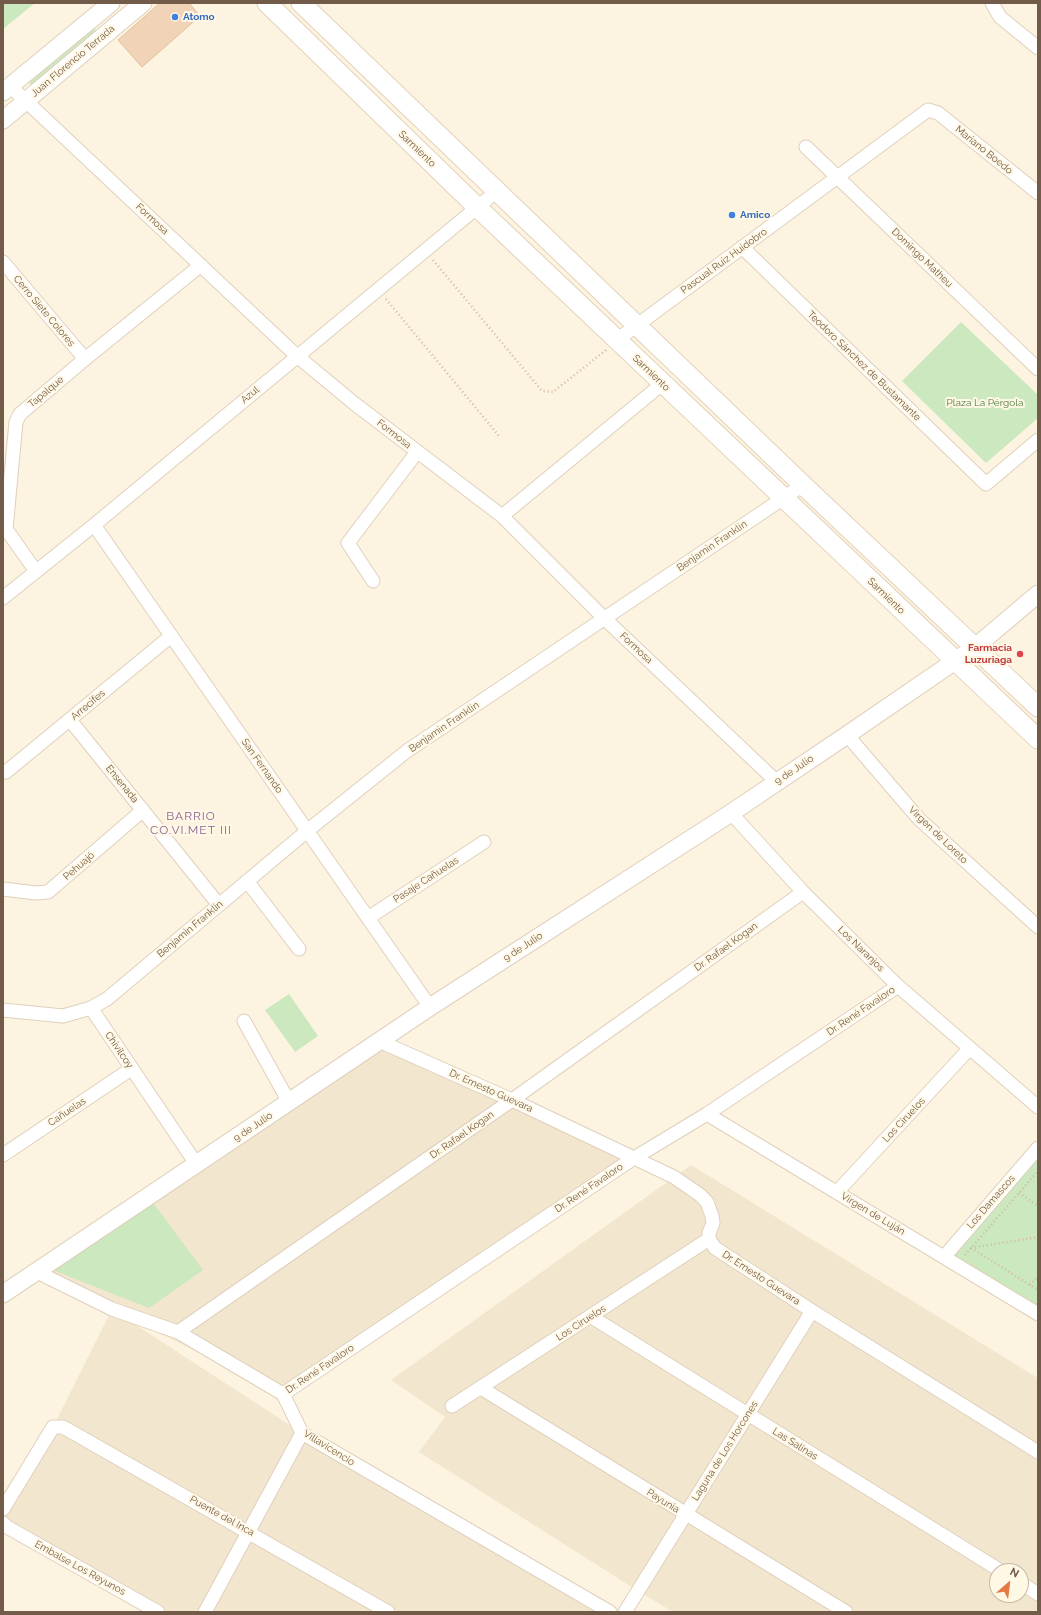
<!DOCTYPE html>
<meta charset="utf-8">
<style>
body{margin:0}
#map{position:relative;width:1041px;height:1615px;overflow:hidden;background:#fcf4e0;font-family:Raleway,sans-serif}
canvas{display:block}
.frame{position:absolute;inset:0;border:4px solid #725b48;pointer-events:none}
.north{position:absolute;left:989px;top:1563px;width:40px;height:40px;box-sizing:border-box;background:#fff8e5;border:1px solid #c7b9a6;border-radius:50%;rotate:28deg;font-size:11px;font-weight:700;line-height:16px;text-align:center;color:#725b48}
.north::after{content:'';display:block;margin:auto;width:14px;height:18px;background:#e57a45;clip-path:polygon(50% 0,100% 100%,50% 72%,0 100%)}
</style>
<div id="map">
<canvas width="1041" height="1615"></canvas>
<div class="frame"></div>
<div class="north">N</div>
</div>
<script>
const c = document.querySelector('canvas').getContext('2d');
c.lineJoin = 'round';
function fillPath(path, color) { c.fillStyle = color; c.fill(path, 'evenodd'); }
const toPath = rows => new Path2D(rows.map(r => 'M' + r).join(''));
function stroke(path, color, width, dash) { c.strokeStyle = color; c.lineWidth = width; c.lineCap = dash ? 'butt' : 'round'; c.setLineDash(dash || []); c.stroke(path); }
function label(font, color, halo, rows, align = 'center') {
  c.font = font + ' Raleway,sans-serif'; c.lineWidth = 4; c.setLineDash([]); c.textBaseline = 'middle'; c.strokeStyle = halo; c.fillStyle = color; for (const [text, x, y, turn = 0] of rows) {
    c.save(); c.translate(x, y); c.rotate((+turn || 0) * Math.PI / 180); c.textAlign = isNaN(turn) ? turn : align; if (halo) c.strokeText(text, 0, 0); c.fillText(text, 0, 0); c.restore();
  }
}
const residential = toPath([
 [379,1041,634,1158,283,1394,116,1312,302,1433,603,1612,158,1612,3,1523,3,1509,53,1427,112,1309,37,1272],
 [691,1165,1038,1378,1038,1612,673,1612,638,1591,419,1452,445,1417,391,1380],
 [997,1571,1021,1571,1021,1595,997,1595]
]);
const green = toPath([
 [3,3,35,3,3,29],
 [92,26,97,32,32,86,27,80],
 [961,322,1038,395,1038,418,986,463,902,381],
 [289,994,318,1036,295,1052,265,1010],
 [1038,1148,1038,1314,944,1257],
 [151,1200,203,1270,149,1308,50,1269]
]);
const building = toPath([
 [160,3,189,3,200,16,142,67,118,40,160,3]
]);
const path = toPath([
 [433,260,542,391,553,392,606,350],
 [386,299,499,436],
 [1019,1193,1038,1206],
 [971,1248,1038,1290],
 [971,1248,1038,1237],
 [965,1255,1038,1171],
 [1030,1285,1038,1276]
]);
const minor = toPath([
 [992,3,1000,17,1038,48],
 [10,86,297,356,355,404,502,516,604,618,777,782],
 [806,147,1038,369],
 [742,247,986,484,1038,440],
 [3,262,85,359],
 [617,340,928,110,938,113,1038,193],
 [502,516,662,384],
 [94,525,430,1007],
 [35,570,6,529,16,422,20,414,85,359,201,265],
 [373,581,348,543,417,452],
 [3,598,94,525,497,191],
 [70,720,219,905],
 [847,735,919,819,1038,927],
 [3,772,6,772,171,636],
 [731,813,803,892,898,986,1038,1107],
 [247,881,299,949],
 [3,889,36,893,48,892,143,810],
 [368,918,484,842],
 [91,1008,107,999,307,831,407,751,803,485],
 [3,1010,63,1016,91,1008,197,1165],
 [244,1021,289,1102],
 [379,1041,512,1100,674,1177,700,1195,707,1202,712,1216,713,1223,709,1233,709,1239,715,1248,812,1311,1038,1452],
 [707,1114,1038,1314],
 [3,1155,131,1069],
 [837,1192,970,1048],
 [944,1257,1038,1148],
 [37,1272,112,1309,178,1332,283,1394,302,1433,610,1612],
 [590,1316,1001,1571],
 [178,1332,512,1100,803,892],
 [481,1388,846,1612],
 [283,1394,634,1158,707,1114,898,986],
 [452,1406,709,1239],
 [3,1509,53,1427,63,1427,388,1612],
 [3,1523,7,1527,158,1612],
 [1021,1583,1038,1594],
 [205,1612,302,1433],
 [625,1612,812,1311]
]);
const tertiary = toPath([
 [3,92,111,3],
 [3,120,143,3],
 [3,1294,430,1007,731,813,847,735,974,648,1038,594]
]);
const secondary = toPath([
 [267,3,478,208,1038,739],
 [301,3,803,485,1038,707]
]);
const markers = [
 [175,17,4,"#3f7fe0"],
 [732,215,4,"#3f7fe0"],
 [1020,654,4,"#e0444e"]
];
const shopNames = [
 ["Atomo",183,17],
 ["Amico",740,215]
];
const streetNames = [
 ["Juan Florencio Terrada",73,61,-40],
 ["Sarmiento",417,149,44],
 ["Mariano Boedo",984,150,39],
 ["Formosa",152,219,43],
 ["Domingo Matheu",922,258,44],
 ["Pascual Ruiz Huidobro",724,261,-36],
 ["Cerro Siete Colores",44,311,50],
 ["Teodoro Sánchez de Bustamante",864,366,44],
 ["Sarmiento",651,373,44],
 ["Tapalque",46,392,-40],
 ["Azul",250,395,-40],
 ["Formosa",394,434,38],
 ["Benjamin Franklin",712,546,-34],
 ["Sarmiento",886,596,44],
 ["Formosa",636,648,43],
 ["Arrecifes",88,705,-40],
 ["Benjamin Franklin",444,727,-34],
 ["San Fernando",262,766,55],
 ["9 de Julio",794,770,-34],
 ["Ensenada",122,784,51],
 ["Virgen de Loreto",938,835,44],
 ["Pehuajó",79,866,-41],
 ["Pasaje Cañuelas",426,880,-33],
 ["Benjamin Franklin",190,929,-40],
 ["9 de Julio",523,947,-33],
 ["Dr. Rafael Kogan",726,947,-36],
 ["Los Naranjos",861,949,44],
 ["Dr. René Favaloro",861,1011,-34],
 ["Chivilcoy",119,1050,56],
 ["Dr. Ernesto Guevara",491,1091,24],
 ["Cañuelas",67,1112,-34],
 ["Los Ciruelos",904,1120,-47],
 ["9 de Julio",253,1127,-34],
 ["Dr. Rafael Kogan",462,1135,-35],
 ["Dr. René Favaloro",589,1188,-34],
 ["Los Damascos",991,1202,-49],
 ["Virgen de Luján",873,1214,31],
 ["Dr. Ernesto Guevara",761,1278,33],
 ["Los Ciruelos",581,1323,-33],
 ["Dr. René Favaloro",320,1369,-34],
 ["Las Salinas",795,1444,32],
 ["Villavicencio",329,1448,32],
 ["Laguna de Los Horcones",725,1451,-58],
 ["Payunia",663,1501,32],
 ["Puente del Inca",222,1516,29],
 ["Embalse Los Reyunos",80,1568,29]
];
const parkNames = [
 ["Plaza La Pérgola",985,403]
];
const healthNames = [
 ["Farmacia",1012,648],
 ["Luzuriaga",1012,660]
];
const quarterNames = [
 ["BARRIO",191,816],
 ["CO.VI.MET III",191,830]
];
fillPath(residential, '#f3e6ce');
fillPath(green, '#cbe8bf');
fillPath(building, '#f1d4b8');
stroke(building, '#e3bd98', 1);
stroke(minor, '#dfd0bc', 15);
stroke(tertiary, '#dfd0bc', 19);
stroke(secondary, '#e4d2ba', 21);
stroke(path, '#d5b89b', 2.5, [1, 3]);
stroke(minor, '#fff', 13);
stroke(tertiary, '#fff', 17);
stroke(secondary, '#fff', 19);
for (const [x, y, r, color] of markers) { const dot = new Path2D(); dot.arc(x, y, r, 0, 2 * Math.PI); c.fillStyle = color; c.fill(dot); stroke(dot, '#fff8e5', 1.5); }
label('bold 10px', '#366cbe', '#fff8e5', shopNames, 'left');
label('10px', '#725b48', '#fff8e5', streetNames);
label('10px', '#4e7d42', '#fff8e5', parkNames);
label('bold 10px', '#be3a42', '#fff8e5', healthNames, 'right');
c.letterSpacing = '1px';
label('12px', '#8a6395', '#fff8e5', quarterNames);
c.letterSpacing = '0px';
</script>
